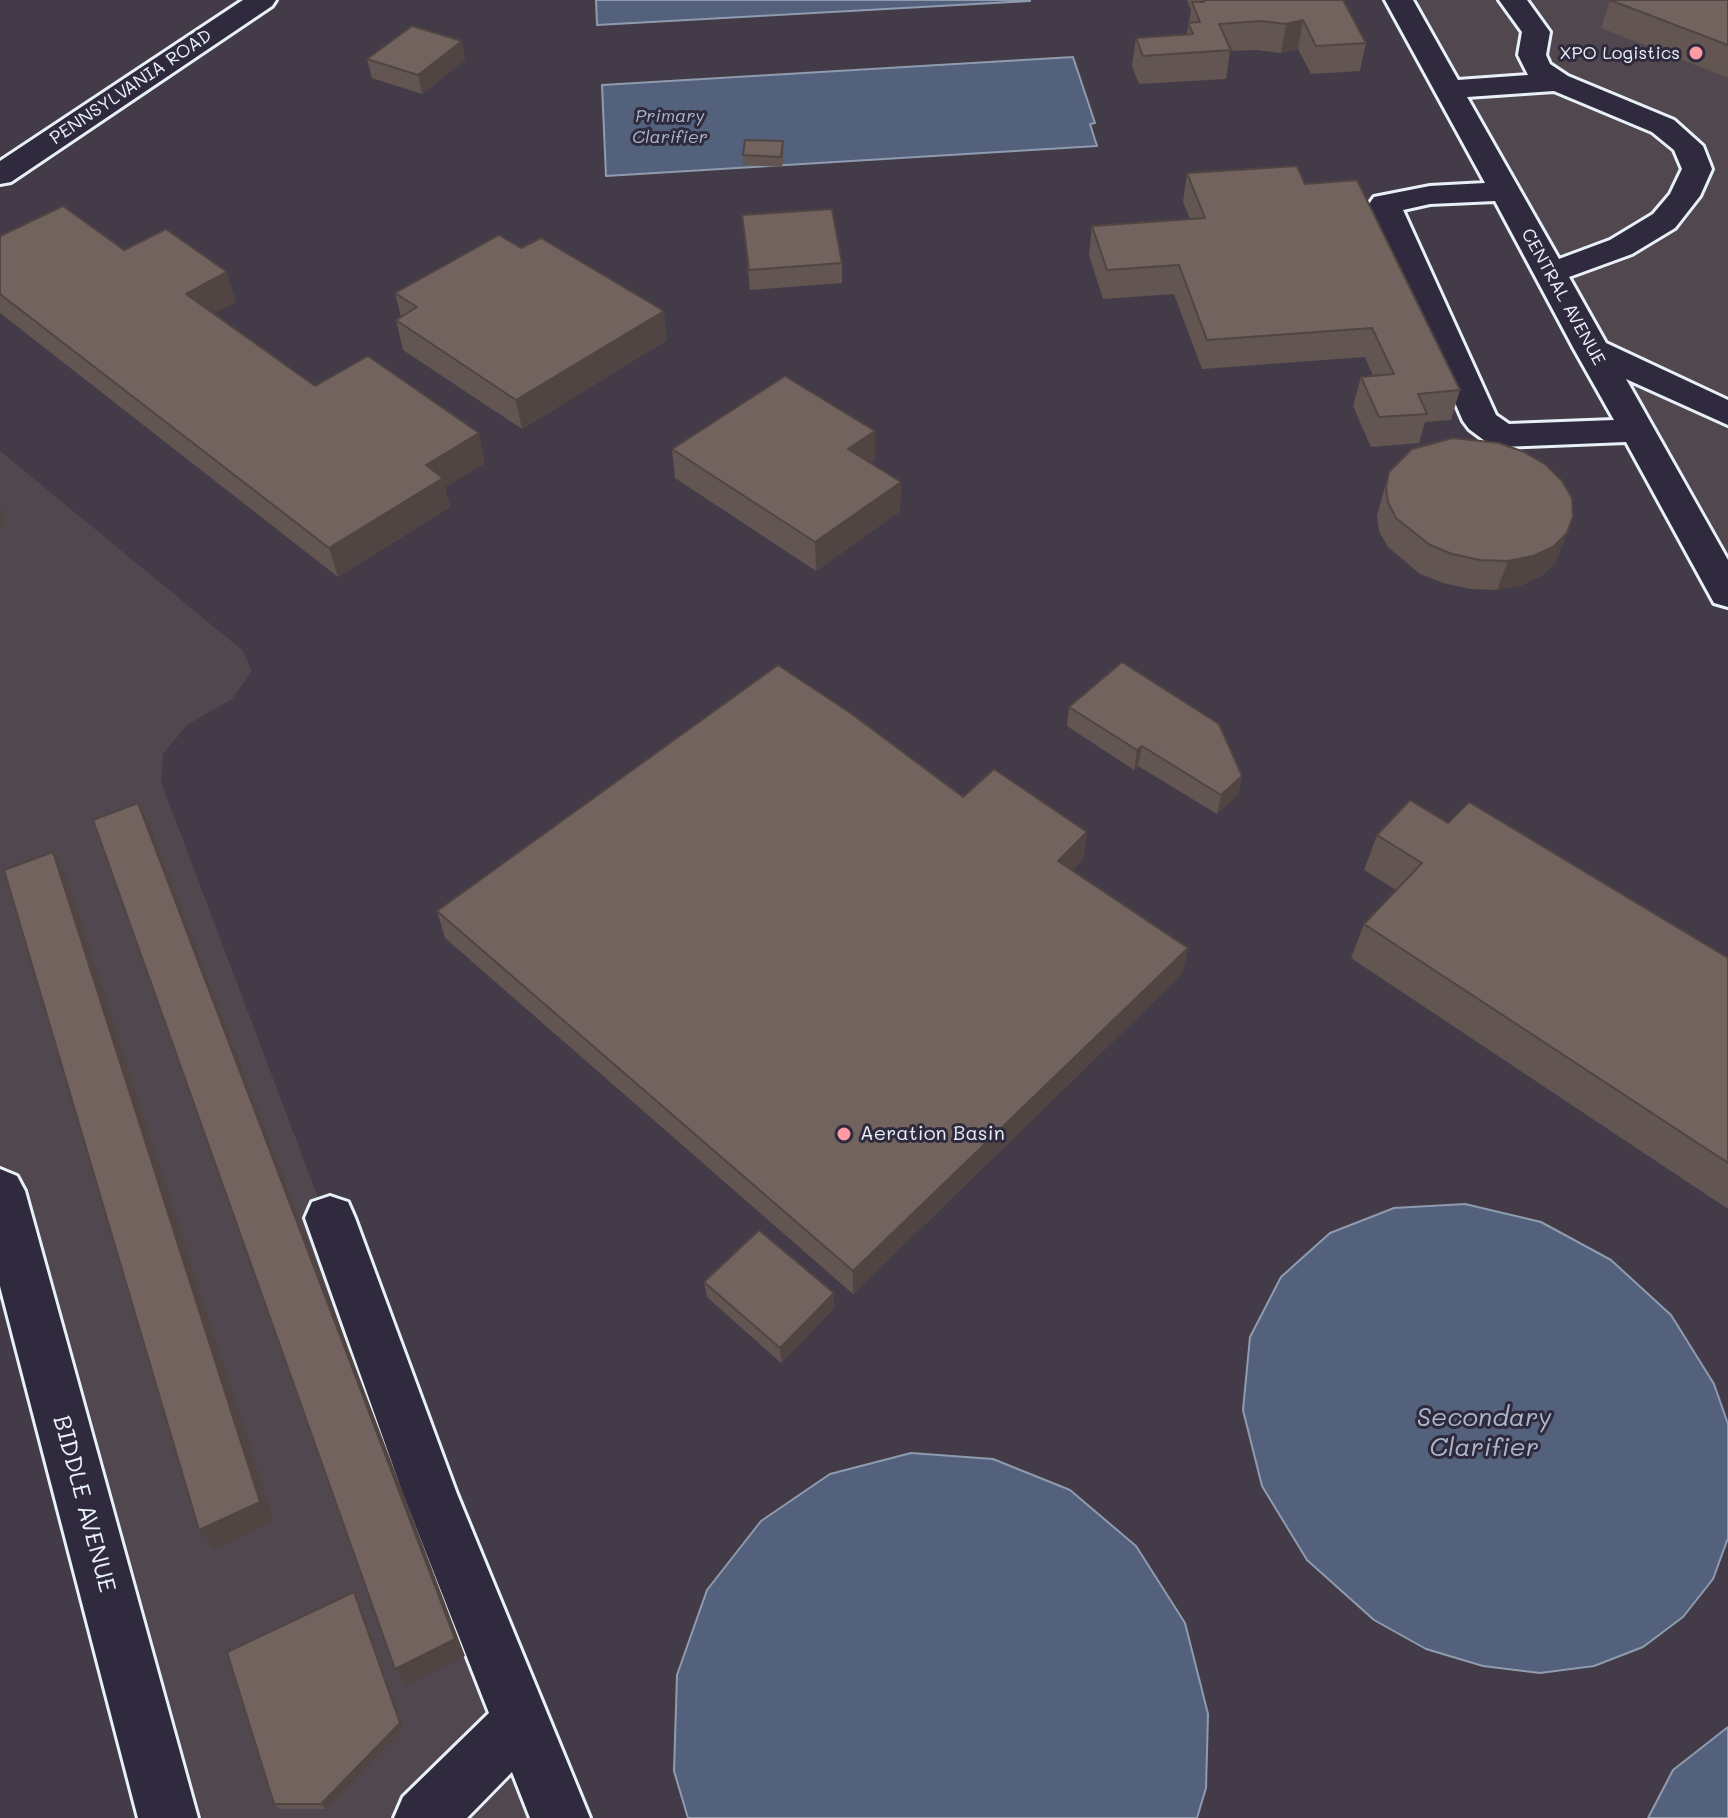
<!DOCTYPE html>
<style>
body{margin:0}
canvas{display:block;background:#433b47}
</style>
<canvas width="1728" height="1818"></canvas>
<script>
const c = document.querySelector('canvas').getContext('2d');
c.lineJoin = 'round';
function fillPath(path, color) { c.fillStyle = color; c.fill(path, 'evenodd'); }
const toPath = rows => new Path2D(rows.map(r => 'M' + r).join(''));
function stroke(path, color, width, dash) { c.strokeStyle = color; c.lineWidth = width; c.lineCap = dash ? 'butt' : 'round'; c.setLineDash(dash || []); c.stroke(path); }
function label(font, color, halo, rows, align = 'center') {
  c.font = font + ' Mali,sans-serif'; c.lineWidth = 6; c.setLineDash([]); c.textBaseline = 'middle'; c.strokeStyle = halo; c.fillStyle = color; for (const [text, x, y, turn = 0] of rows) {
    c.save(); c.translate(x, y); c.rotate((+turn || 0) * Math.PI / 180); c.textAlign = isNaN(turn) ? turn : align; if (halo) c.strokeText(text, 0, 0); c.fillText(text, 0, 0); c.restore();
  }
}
const built = toPath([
 [1399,0,1728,0,1728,594],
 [0,451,242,650,252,671,232,699,187,725,163,754,161,782,430,1494,560,1818,168,1818,0,1189]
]);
const water = toPath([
 [596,0,1030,0,1030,1,597,25,596,0],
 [1073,57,1095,123,1090,124,1097,146,606,176,602,85,1073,57],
 [1465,1204,1541,1222,1611,1260,1671,1315,1714,1384,1728,1424,1728,1538,1713,1579,1683,1617,1643,1647,1594,1666,1540,1673,1483,1666,1426,1649,1374,1620,1307,1560,1262,1486,1243,1410,1250,1337,1281,1277,1330,1233,1394,1208,1465,1204],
 [911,1453,993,1459,1070,1490,1136,1546,1185,1623,1208,1714,1206,1788,1197,1818,688,1818,674,1771,677,1675,707,1590,761,1521,830,1474,911,1453],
 [1728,1727,1728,1818,1648,1818,1673,1770,1728,1727]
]);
const minor = toPath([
 [1385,0,1413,0,1458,80,1528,75,1518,55,1522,32,1499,0,1527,0,1550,32,1546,55,1550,64,1568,76,1674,120,1703,146,1712,169,1700,196,1675,228,1632,254,1569,277,1606,343,1728,400,1728,425,1626,379,1728,560,1728,607,1714,603,1626,442,1502,447,1489,444,1469,429,1463,421,1369,204,1374,197,1430,186,1485,183,1385,0],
 [1554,91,1652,132,1674,150,1682,169,1670,194,1653,214,1610,240,1559,259,1467,97,1554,91],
 [1495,201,1574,349,1614,420,1509,424,1496,415,1403,210,1430,204,1495,201],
 [330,1196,348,1202,355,1218,457,1494,590,1818,530,1818,512,1772,467,1818,394,1818,403,1797,489,1713,403,1494,305,1218,312,1202,330,1196]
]);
const major = toPath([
 [243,0,276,0,272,6,11,182,0,184,0,161,243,0],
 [0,1169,17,1176,25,1191,198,1818,138,1818,0,1286,0,1169]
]);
const wall = toPath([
 [1187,0,1343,0,1366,43,1360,71,1311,74,1298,49,1281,53,1256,50,1230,51,1226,79,1139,84,1132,66,1136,38,1187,34,1191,10],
 [1610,0,1728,0,1728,78,1601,28],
 [367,59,465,60,422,94,372,78],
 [783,141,784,151,782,167,743,165,743,155],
 [1187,173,1305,184,1460,390,1451,420,1425,422,1419,443,1371,447,1353,406,1361,377,1373,376,1365,357,1202,369,1174,294,1103,299,1089,255,1092,226,1190,219,1183,202],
 [742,215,842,263,842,283,750,290],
 [0,236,124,250,236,302,214,313,315,386,485,463,445,487,450,507,338,577,0,313],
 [395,293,667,340,522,429,403,350,396,320,401,317],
 [672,449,875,460,871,463,901,482,900,511,816,571,675,478],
 [1389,472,1556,562,1542,575,1522,585,1497,590,1470,589,1443,583,1420,574,1388,547,1379,531,1377,516],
 [1069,707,1242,776,1238,795,1217,814,1138,766,1134,770,1067,726],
 [963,797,1087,832,1083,860,1072,870,1188,948,1182,974,853,1294,445,938,437,911],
 [1448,823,1728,958,1728,1209,1351,958,1364,924,1396,890,1364,870,1377,835],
 [704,1282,834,1308,781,1363,707,1297],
 [354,1592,358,1598,404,1729,326,1809,280,1809,274,1804]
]);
const shadedWall = toPath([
 [1303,20,1298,49,1281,53,1286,24],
 [462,41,465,60,422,94,418,75],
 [227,272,236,302,196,323,186,294],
 [664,311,667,340,522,429,516,400],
 [875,431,875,460,849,478,848,449],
 [479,433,485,463,445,487,450,507,338,577,329,548,426,465],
 [901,482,900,511,816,571,815,542],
 [0,505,7,526,0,528],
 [1567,533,1556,562,1542,575,1522,585,1497,590,1508,561],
 [1142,746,1138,766,1134,770,1137,750],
 [1242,776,1238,795,1217,814,1221,795],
 [138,803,152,831,465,1656,407,1685,395,1669],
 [1087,832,1083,860,1054,888,1058,861],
 [53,852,68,880,274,1521,215,1549,199,1530],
 [1188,948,1182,974,853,1294,853,1271],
 [834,1293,834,1308,781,1363,780,1348],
 [354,1592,358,1598,404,1729,326,1809,321,1804]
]);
const building = toPath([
 [1203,0,1343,0,1366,43,1316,46,1303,20,1286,24,1261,21,1219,24,1231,50,1143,56,1136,38,1193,34,1188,23,1200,22,1192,2,1204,2,1203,0],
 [1610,0,1728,0,1728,45,1610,0],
 [412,26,462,41,418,75,367,59,412,26],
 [745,140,783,141,781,157,743,155,745,140],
 [1297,166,1305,184,1357,180,1460,390,1418,394,1427,414,1379,417,1361,377,1394,374,1372,328,1207,340,1179,265,1107,270,1092,226,1205,218,1187,173,1297,166],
 [63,206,124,250,166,229,227,272,186,294,315,386,368,356,479,433,426,465,443,478,329,548,0,294,0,236,63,206],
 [832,209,842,263,749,270,742,215,832,209],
 [499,235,521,248,541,238,664,311,516,400,396,320,417,307,395,293,499,235],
 [785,376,875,431,848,449,901,482,815,542,672,449,785,376],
 [1453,438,1499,443,1524,452,1546,465,1562,481,1572,498,1573,516,1567,533,1553,547,1533,556,1508,561,1480,560,1452,554,1430,545,1396,518,1388,502,1386,487,1389,472,1412,449,1453,438],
 [1122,662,1219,724,1242,776,1221,795,1142,746,1137,750,1069,707,1122,662],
 [778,665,852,714,963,797,994,769,1087,832,1058,861,1188,948,853,1271,437,911,778,665],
 [1410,800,1448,823,1469,802,1728,958,1728,1163,1364,924,1422,863,1377,835,1410,800],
 [138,803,455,1639,395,1669,93,820,138,803],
 [53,852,260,1502,199,1530,4,870,53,852],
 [759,1230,834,1293,780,1348,704,1282,759,1230],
 [354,1592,400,1723,321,1804,274,1804,227,1652,354,1592]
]);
const markers = [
 [1696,53,8,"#ff9aa2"],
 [844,1134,8,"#ff9aa2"]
];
const farPoinames = [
 ["XPO Logistics",1680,53]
];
const farStreetnames = [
 ["PENNSYLVANIA ROAD",131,87,-34],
 ["CENTRAL AVENUE",1563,297,61]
];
const farWaternames = [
 ["Primary",670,116],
 ["Clarifier",670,137]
];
const poiNames = [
 ["Aeration Basin",860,1134]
];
const nearStreetnames = [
 ["BIDDLE AVENUE",84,1504,75]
];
const nearWaternames = [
 ["Secondary",1484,1418],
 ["Clarifier",1484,1448]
];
fillPath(built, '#51474e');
fillPath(water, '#53617d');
stroke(water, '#8f9bae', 2);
stroke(minor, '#e8f1f8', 6);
stroke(major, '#e8f1f8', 6);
fillPath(minor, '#2f2a3d');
fillPath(major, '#2f2a3d');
fillPath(wall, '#625552');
fillPath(shadedWall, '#504542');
fillPath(building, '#72635f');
stroke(building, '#504542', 2);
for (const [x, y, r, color] of markers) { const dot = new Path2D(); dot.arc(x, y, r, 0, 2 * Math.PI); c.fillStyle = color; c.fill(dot); stroke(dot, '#2f2a3d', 3); }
label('18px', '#e8f1f8', '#2f2a3d', farPoinames, 'right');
label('18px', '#e8f1f8', '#2f2a3d', farStreetnames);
label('italic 18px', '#acb7c7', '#2f2a3d', farWaternames);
label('20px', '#e8f1f8', '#2f2a3d', poiNames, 'left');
label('24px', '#e8f1f8', '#2f2a3d', nearStreetnames);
label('italic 26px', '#acb7c7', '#2f2a3d', nearWaternames);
</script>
